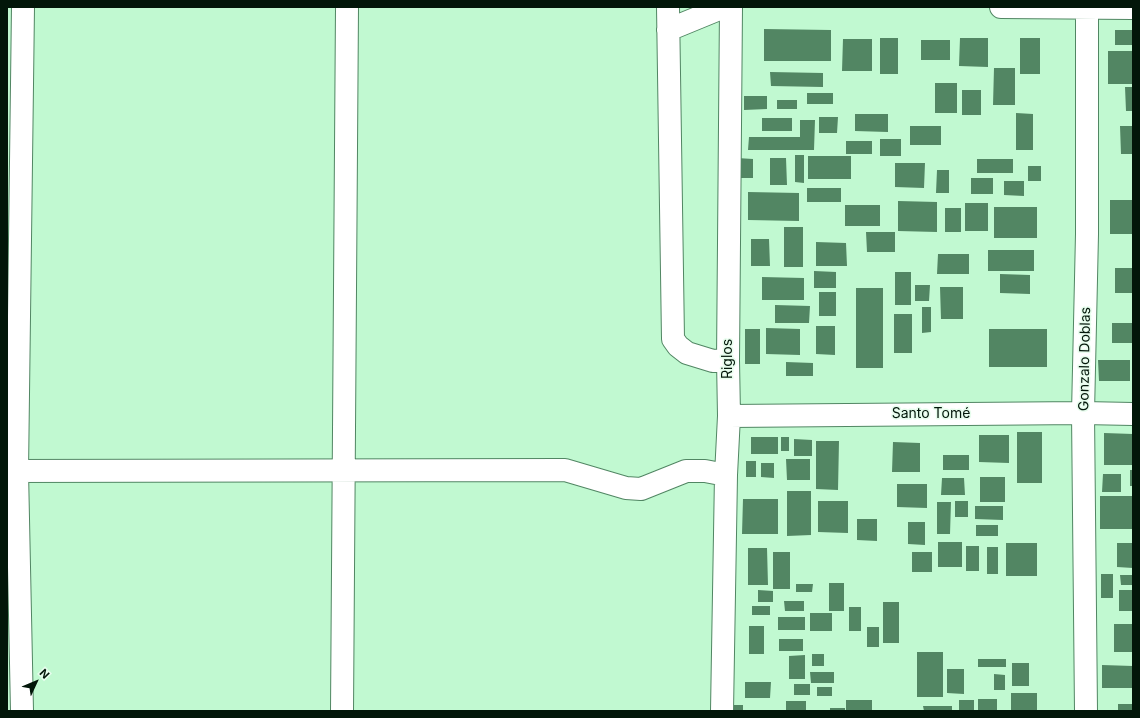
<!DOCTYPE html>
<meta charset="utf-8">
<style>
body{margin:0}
#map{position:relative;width:1140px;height:718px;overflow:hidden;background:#c1f9d1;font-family:Inter,sans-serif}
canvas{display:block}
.frame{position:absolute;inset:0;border:8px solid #021609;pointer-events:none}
.north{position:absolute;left:16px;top:662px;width:40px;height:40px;-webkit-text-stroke:3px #e7fded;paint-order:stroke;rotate:46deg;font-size:11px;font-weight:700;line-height:16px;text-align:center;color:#021609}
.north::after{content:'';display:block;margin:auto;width:14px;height:18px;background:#021609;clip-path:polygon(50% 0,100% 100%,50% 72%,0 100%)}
</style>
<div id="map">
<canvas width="1140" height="718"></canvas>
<div class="frame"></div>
<div class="north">N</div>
</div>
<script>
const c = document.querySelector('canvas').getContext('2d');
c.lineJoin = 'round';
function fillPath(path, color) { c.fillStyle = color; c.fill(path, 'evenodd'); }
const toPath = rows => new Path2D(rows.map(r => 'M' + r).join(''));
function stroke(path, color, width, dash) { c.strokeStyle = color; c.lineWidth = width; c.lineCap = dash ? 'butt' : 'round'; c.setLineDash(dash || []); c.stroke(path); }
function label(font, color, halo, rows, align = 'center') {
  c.font = font + ' Inter,sans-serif'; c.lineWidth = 3; c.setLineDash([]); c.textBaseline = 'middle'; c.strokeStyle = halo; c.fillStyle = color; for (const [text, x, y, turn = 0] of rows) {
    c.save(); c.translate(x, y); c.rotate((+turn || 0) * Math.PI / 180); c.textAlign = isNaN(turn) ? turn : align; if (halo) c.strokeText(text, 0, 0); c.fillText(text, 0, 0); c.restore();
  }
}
const building = toPath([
 [764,29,831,30,831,61,764,61],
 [1115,30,1133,30,1133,45,1115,45],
 [880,38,898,38,898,74,880,74],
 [960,38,988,38,988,67,959,66],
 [1020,38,1040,38,1040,74,1020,74],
 [843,39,872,39,872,71,842,71],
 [921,40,950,40,950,60,921,60],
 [1108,51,1133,51,1133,84,1108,84],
 [994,68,1015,68,1015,105,993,105],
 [770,72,823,73,823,87,771,86],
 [935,83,957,83,957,113,935,113],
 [1125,87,1133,87,1133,111,1126,111],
 [962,90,981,90,981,115,962,115],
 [807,93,833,93,833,104,807,104],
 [744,96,767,96,767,109,744,110],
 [777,100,797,100,797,109,777,109],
 [1016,113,1033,114,1033,150,1016,150],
 [855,114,888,114,888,132,855,131],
 [819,117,838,117,837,133,819,133],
 [762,118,792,118,792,131,762,131],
 [800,120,815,120,814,150,748,150,749,137,800,137],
 [910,126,941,126,941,145,910,145],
 [1120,126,1133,126,1133,154,1121,154],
 [880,139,901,139,901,156,880,156],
 [846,141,872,141,872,154,846,154],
 [795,155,804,155,804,183,795,182],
 [808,156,851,156,851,179,808,179],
 [737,158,753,159,753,178,736,178],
 [770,158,786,158,787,185,770,185],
 [977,159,1013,159,1013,173,977,173],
 [895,163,925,163,924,188,895,187],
 [1028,166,1041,166,1041,181,1028,181],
 [937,170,949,170,949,193,936,193],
 [971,178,993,178,993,194,971,194],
 [1004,181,1024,181,1024,196,1004,195],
 [807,188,841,188,841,202,807,202],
 [748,192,799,193,799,221,748,220],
 [1110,200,1133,200,1133,234,1110,234],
 [898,201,937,202,937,232,898,231],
 [965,203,988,203,988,231,965,231],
 [845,205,880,205,880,226,845,226],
 [994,207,1037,207,1037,238,994,238],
 [945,208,961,208,961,232,945,232],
 [784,227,803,227,803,267,784,267],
 [866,232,895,232,895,252,867,252],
 [751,239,769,239,770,266,751,266],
 [816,242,846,243,847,266,816,266],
 [988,250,1034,250,1034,271,988,271],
 [938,254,969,254,969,274,937,274],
 [1115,268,1133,268,1133,293,1115,293],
 [814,271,836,272,836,288,814,288],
 [895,272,911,272,911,305,895,305],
 [1000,274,1030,275,1030,294,1000,293],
 [762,277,804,278,804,300,762,300],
 [915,285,930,285,929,301,915,301],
 [940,287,963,287,963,319,941,319],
 [856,288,883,288,883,368,856,368],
 [819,292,836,292,836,316,819,316],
 [775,305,810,306,809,323,775,323],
 [922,307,931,307,931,332,922,333],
 [894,314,912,314,912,353,894,353],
 [1112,323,1133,323,1133,343,1112,343],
 [816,326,835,326,835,355,816,354],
 [766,328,800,329,800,355,766,354],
 [745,329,760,329,760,364,745,364],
 [989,329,1047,329,1047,367,989,367],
 [1098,360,1130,360,1130,381,1099,381],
 [786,362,813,363,813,376,786,376],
 [1017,432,1042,432,1042,483,1017,483],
 [1104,433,1133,434,1133,465,1104,465],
 [979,435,1009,435,1009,463,979,462],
 [751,437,778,437,778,454,751,454],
 [781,437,789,437,789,451,781,451],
 [794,439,812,440,812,456,794,456],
 [816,441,839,441,838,490,816,489],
 [893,442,920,443,920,472,892,472],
 [943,455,969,455,969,470,943,470],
 [786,459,810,459,810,480,787,480],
 [746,461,756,461,756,477,746,477],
 [761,463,774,463,774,478,761,477],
 [1130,470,1133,470,1133,486,1130,486],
 [1103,474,1121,474,1121,492,1102,492],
 [980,477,1005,477,1005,502,980,502],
 [942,478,964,478,965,495,941,495],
 [897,484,927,484,927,508,897,507],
 [787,491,811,491,811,535,787,536],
 [1100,496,1133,496,1133,529,1100,529],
 [743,499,778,499,778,534,742,534],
 [818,501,848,501,848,533,818,532],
 [955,501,968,501,968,517,955,517],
 [937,502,951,502,950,534,937,534],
 [975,506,1003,506,1003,520,975,519],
 [857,519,877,519,877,541,857,540],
 [908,522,925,522,925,545,908,544],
 [976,525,998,525,998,536,976,536],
 [938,542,962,542,962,567,938,567],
 [1006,543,1037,543,1037,576,1006,576],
 [1117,543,1133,543,1133,568,1117,567],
 [966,546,979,546,979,571,966,571],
 [987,547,998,547,998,574,987,574],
 [748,548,767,548,768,585,748,585],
 [773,552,790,552,790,589,773,589],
 [912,552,932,552,932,572,912,572],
 [1101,574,1113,574,1113,598,1101,598],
 [1120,575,1133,575,1133,585,1121,585],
 [829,583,844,583,844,611,829,611],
 [796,584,813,584,812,592,796,592],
 [758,590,773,591,773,602,758,602],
 [1119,590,1133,590,1133,611,1119,611],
 [784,601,804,601,804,611,785,611],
 [883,602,899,602,899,643,883,643],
 [752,606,770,606,770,615,752,615],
 [849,607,861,607,861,631,849,631],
 [810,613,832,613,832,631,810,631],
 [778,617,805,617,805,630,778,630],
 [1114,624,1133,624,1133,652,1114,652],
 [749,626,764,626,764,654,749,654],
 [867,627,879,627,879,647,867,647],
 [779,639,803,639,803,651,779,651],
 [917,652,943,652,943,697,917,697],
 [812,654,824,654,824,666,812,666],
 [805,655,805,679,789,679,789,656],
 [978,659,1006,659,1006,667,978,667],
 [1012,663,1029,663,1029,686,1012,686],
 [1102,665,1133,666,1133,688,1102,688],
 [947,669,964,669,964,694,947,693],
 [810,672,834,672,834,683,811,683],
 [994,674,1005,675,1005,690,994,690],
 [745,682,771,682,770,698,745,698],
 [794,684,810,684,810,695,794,695],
 [817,687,832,687,832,696,817,696],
 [1011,693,1037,693,1037,711,1011,711],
 [978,699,997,699,997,711,978,711],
 [846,700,872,700,872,711,846,711],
 [959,700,974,700,974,711,959,711],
 [786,701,806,701,806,711,786,711],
 [1118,704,1133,704,1133,711,1118,711],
 [734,705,743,705,743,711,734,711],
 [923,706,952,706,952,711,924,711],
 [830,708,845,708,845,711,830,711]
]);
const street = toPath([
 [668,7,673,339,678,346,687,353,713,361,728,360],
 [1001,7,1133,8],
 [668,30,724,7],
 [729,416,1083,413,1133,414],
 [7,471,565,470,626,488,641,489,686,471,705,471,726,475],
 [22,711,17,471,23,7],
 [342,711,347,7],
 [722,711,726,475,729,416,728,360,731,7],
 [1086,711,1083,413,1087,234,1087,7]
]);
const streetNames = [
 ["Riglos",728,359,-90],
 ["Gonzalo Doblas",1085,359,-89],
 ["Santo Tomé",931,414]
];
fillPath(building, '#528663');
stroke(street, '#518663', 24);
stroke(street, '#fff', 22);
label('14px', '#021609', '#e7fded', streetNames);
</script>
